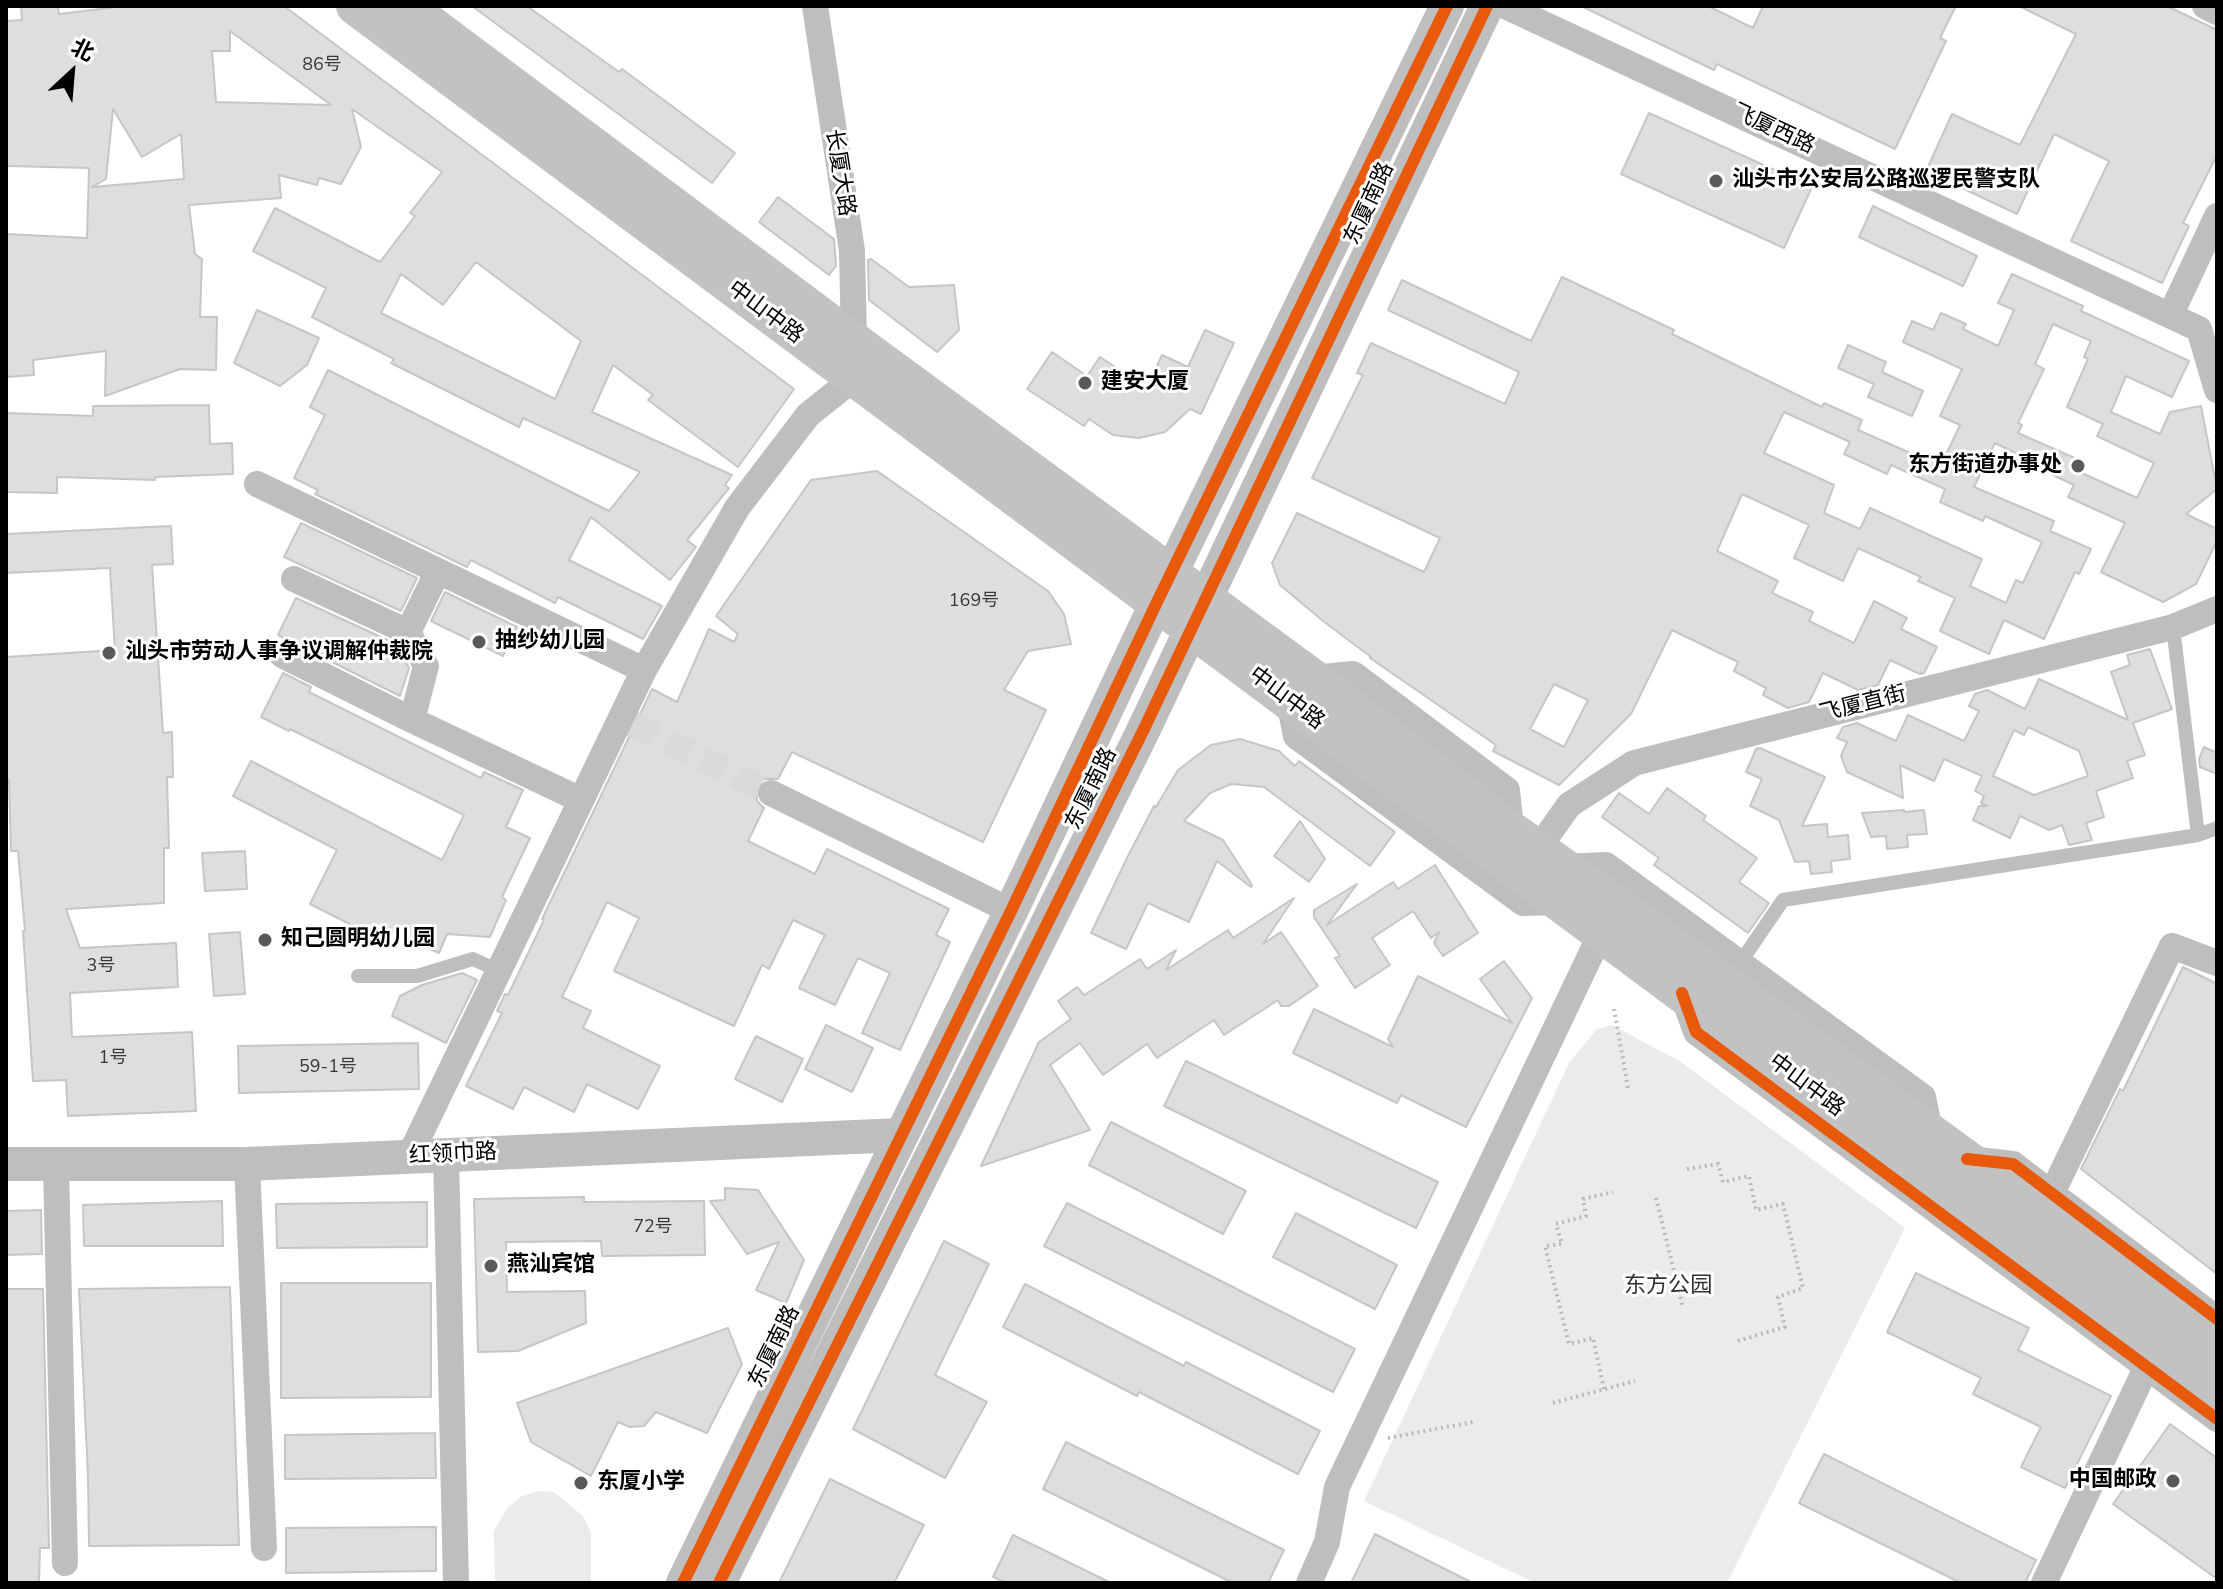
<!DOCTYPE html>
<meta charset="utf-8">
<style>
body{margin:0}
#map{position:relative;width:2223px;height:1589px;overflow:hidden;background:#fff;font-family:"Nunito Sans","Noto Sans SC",sans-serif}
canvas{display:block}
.frame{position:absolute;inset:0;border:8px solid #000;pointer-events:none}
.north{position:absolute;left:32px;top:32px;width:80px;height:80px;-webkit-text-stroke:6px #fff;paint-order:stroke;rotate:26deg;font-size:22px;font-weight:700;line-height:32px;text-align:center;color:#000}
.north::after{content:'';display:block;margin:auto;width:28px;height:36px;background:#000;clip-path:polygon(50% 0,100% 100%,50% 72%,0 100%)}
</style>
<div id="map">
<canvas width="2223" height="1589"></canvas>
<div class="frame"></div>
<div class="north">北</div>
</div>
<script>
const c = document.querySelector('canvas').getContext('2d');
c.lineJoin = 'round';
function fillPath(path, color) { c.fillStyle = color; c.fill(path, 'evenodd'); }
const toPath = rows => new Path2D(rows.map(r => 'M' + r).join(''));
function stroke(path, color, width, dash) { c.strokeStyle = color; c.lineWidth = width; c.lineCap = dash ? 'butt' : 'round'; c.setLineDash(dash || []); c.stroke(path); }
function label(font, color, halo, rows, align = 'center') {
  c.font = font + ' "Nunito Sans","Noto Sans SC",sans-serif'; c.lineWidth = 6; c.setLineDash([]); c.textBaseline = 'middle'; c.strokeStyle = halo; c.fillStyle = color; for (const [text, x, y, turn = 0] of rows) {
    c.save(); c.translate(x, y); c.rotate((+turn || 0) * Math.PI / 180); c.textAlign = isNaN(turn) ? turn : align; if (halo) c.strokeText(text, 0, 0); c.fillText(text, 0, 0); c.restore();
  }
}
const green = toPath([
 [1612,1025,1681,1062,1905,1228,1727,1583,1535,1583,1364,1501,1569,1063,1597,1029],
 [538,1491,554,1492,583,1516,591,1533,591,1583,495,1583,494,1531,507,1508,522,1496]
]);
const building = toPath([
 [21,6,58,6,59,14,125,6,284,6,794,389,738,467,648,400,653,395,613,365,592,412,732,475,725,485,729,488,687,540,696,547,670,580,591,517,569,560,662,606,643,639,558,597,555,603,471,560,467,567,315,494,318,490,294,478,325,415,310,407,328,370,609,511,640,472,523,418,519,427,391,363,394,359,312,317,326,288,253,251,275,208,380,262,415,216,410,213,442,172,352,109,361,147,341,184,319,178,317,185,279,175,281,198,189,205,195,254,202,259,200,317,217,317,216,370,180,369,105,396,106,351,33,360,34,375,6,377,6,234,87,238,89,168,6,166,6,21,22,20,21,6],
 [230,31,331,105,216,102,212,51,230,51,230,31],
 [113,109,142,157,181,134,184,179,92,187,106,179,113,109],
 [476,262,581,341,555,399,381,313,401,274,443,305,476,262],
 [472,6,527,6,619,72,622,69,735,153,712,183,472,6],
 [1581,6,1708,6,1753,28,1763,6,1956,6,1940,38,1946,41,1895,149,1717,64,1714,70,1581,6],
 [2019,6,2167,6,2217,30,2217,155,2183,223,2189,226,2162,283,2071,241,2109,161,2054,134,2017,214,1926,171,1952,114,2020,145,2076,34,2019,6],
 [1649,113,1812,187,1784,248,1621,174,1649,113],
 [778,197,834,239,836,266,829,275,759,222,778,197],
 [1873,206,1977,256,1963,286,1859,237,1873,206],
 [871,259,909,287,954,285,959,330,937,352,869,300,868,260,871,259],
 [2012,274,2083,306,2081,311,2189,361,2172,397,2126,376,2111,412,2160,434,2170,412,2201,406,2217,489,2186,514,2217,529,2217,541,2196,584,2163,602,2101,572,2125,523,2068,497,2074,485,2038,468,2039,465,1995,443,1974,487,2054,521,2050,531,2091,549,2079,574,2075,572,2044,639,2004,620,1989,654,1940,631,1955,598,1918,581,1921,577,1858,548,1843,581,1794,558,1809,525,1742,494,1717,551,1778,581,1772,593,1813,612,1809,621,1854,643,1874,601,1907,618,1901,629,1937,647,1924,673,1920,674,1890,660,1878,685,1858,690,1823,673,1809,702,1788,708,1763,695,1766,688,1734,671,1738,662,1672,630,1631,714,1559,785,1493,751,1496,745,1370,658,1371,657,1323,621,1280,585,1272,563,1297,513,1424,572,1440,538,1312,478,1363,375,1357,373,1371,343,1505,404,1519,372,1388,310,1402,280,1531,341,1562,277,1674,330,1672,334,1822,407,1824,403,1862,420,1858,430,1917,456,1919,451,1943,461,1960,425,1940,416,1962,369,1903,342,1912,321,1933,330,1941,313,1966,324,1963,329,1998,346,2014,310,1998,303,2012,274],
 [2053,324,2091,341,2084,357,2088,359,2067,407,2103,424,2097,436,2154,463,2137,498,2082,473,2086,463,2018,433,2022,425,2018,423,2044,369,2035,364,2053,324],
 [1784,412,1850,442,1844,454,1887,474,1891,465,1945,489,1940,502,1983,521,1985,516,2042,542,2023,583,2016,580,2006,603,1970,586,1982,559,1870,508,1860,529,1824,513,1834,485,1764,453,1784,412],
 [1554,684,1588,700,1564,747,1530,729,1554,684],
 [257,310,319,338,307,365,280,386,234,363,257,310],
 [1205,330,1234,343,1201,414,1190,409,1165,432,1139,438,1113,435,1089,419,1084,426,1027,389,1052,352,1087,376,1100,357,1147,388,1162,355,1188,367,1205,330],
 [1848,345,1886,362,1882,372,1923,391,1912,416,1868,397,1874,384,1838,368,1848,345],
 [209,405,210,444,232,443,233,474,155,477,155,480,57,477,57,493,6,492,6,413,93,416,93,406,209,405],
 [877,471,1048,591,1064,614,1071,644,1028,651,1004,690,1046,710,983,842,792,752,778,779,763,779,756,787,757,801,764,808,748,841,815,874,827,849,949,909,936,935,950,942,900,1050,862,1033,890,973,858,958,835,1005,799,988,825,935,793,920,769,969,762,965,734,1026,614,971,639,918,607,902,562,997,591,1011,583,1028,660,1066,638,1109,587,1084,574,1112,524,1087,513,1109,466,1086,502,1013,497,1011,505,994,508,995,544,920,542,919,652,689,677,702,709,629,734,642,738,634,716,616,811,480,877,471],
 [301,523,417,578,401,611,284,557,301,523],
 [171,526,173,564,152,565,163,733,172,732,173,777,167,777,169,848,164,848,164,903,66,909,80,948,176,943,178,987,70,993,72,1037,192,1032,196,1111,68,1116,66,1080,33,1081,23,931,25,931,18,851,11,851,9,780,7,780,6,657,115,650,110,568,6,573,6,534,171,526],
 [445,592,517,627,503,656,431,621,445,592],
 [296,598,394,643,393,647,399,650,409,668,400,696,278,635,296,598],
 [2150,649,2172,709,2133,723,2145,755,2127,761,2133,778,2096,791,2104,817,2086,823,2092,840,2069,845,2062,825,2049,830,2020,816,2010,838,1973,820,1979,806,1987,806,1981,803,1984,796,1975,791,1982,776,1944,759,1934,781,1900,765,1903,798,1847,772,1841,756,1847,742,1837,738,1843,727,1857,723,1896,741,1908,715,1964,741,1979,711,1969,706,1975,694,1987,690,2025,709,2039,679,2128,720,2111,672,2130,665,2127,655,2150,649],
 [2028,727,2079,751,2088,776,2034,795,1993,776,2014,730,2024,735,2028,727],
 [283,673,311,687,309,692,481,778,484,772,523,790,506,827,530,838,502,897,506,900,490,937,447,934,439,953,392,932,387,943,310,904,337,850,233,796,251,761,442,860,464,815,290,729,289,731,261,717,283,673],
 [1240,739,1279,751,1295,766,1299,761,1395,832,1370,866,1264,787,1231,784,1210,793,1184,821,1223,840,1252,885,1251,887,1217,861,1189,922,1148,903,1126,949,1091,933,1128,856,1154,806,1156,807,1178,770,1211,745,1240,739],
 [2204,747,2217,753,2217,774,2200,767,2199,759,2204,747],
 [1760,748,1825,777,1802,826,1827,824,1828,837,1848,835,1850,859,1831,861,1832,872,1811,874,1809,861,1795,862,1779,820,1750,806,1762,779,1746,772,1756,749,1760,748],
 [1667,788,1706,816,1703,820,1757,858,1739,882,1769,903,1748,933,1654,865,1659,858,1602,817,1619,793,1649,814,1667,788],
 [1904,810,1904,812,1924,810,1927,834,1907,835,1908,847,1887,849,1886,836,1871,837,1862,813,1904,810],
 [1300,821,1325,859,1309,882,1274,856,1300,821],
 [245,851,247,889,205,891,202,853,245,851],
 [1435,865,1478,933,1443,956,1434,943,1439,932,1431,938,1413,911,1372,938,1390,965,1355,988,1335,958,1340,956,1314,917,1314,910,1357,884,1327,925,1393,882,1398,889,1435,865],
 [1294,898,1263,944,1281,932,1318,986,1289,1006,1281,1006,1278,1000,1224,1035,1214,1020,1157,1058,1147,1044,1103,1075,1080,1043,1050,1065,1090,1130,981,1166,1039,1042,1071,1019,1058,1001,1077,987,1084,995,1140,959,1147,969,1176,950,1166,970,1228,930,1233,938,1294,898],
 [240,932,245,994,214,996,209,934,240,932],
 [1504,961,1532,998,1466,1127,1401,1095,1397,1103,1293,1053,1314,1009,1393,1047,1388,1039,1418,976,1512,1023,1480,979,1504,961],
 [2183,967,2217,984,2217,1274,2081,1169,2120,1089,2123,1091,2183,967],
 [462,973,477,980,446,1043,392,1016,400,996,422,985,462,973],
 [826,1025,873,1048,852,1092,805,1069,826,1025],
 [756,1036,803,1059,782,1102,735,1079,756,1036],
 [418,1043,419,1089,239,1093,238,1046,418,1043],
 [1186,1061,1438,1182,1416,1228,1164,1106,1186,1061],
 [1111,1122,1246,1191,1223,1234,1089,1165,1111,1122],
 [725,1188,758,1190,804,1260,786,1303,756,1290,779,1242,747,1254,710,1201,725,1200,725,1188],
 [584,1197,584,1202,704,1201,705,1255,602,1256,601,1241,506,1242,507,1292,585,1291,586,1323,518,1351,478,1352,474,1199,584,1197],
 [222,1201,223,1246,84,1246,83,1205,222,1201],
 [427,1202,427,1247,277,1248,276,1204,427,1202],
 [1067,1203,1355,1349,1333,1392,1044,1246,1067,1203],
 [41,1210,42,1254,6,1255,6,1211,41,1210],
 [1296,1213,1397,1265,1375,1309,1273,1257,1296,1213],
 [944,1241,989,1264,935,1375,987,1402,945,1478,853,1429,944,1241],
 [1916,1273,2029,1328,2018,1350,2111,1396,2065,1488,2021,1467,2041,1427,1973,1394,1981,1378,1887,1332,1916,1273],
 [281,1283,431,1283,431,1397,281,1398,281,1283],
 [1025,1284,1184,1366,1186,1362,1320,1431,1298,1474,1139,1392,1137,1396,1003,1327,1025,1284],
 [230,1287,239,1545,89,1546,88,1476,79,1289,230,1287],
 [6,1289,43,1289,49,1548,40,1548,39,1583,6,1583,6,1289],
 [728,1328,742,1364,707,1433,656,1412,644,1426,630,1427,618,1422,591,1476,531,1442,517,1403,728,1328],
 [2170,1424,2217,1458,2217,1579,2113,1504,2170,1424],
 [435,1433,436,1478,285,1479,285,1435,435,1433],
 [1066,1442,1284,1550,1268,1583,1233,1583,1043,1489,1066,1442],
 [1824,1454,2036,1560,2025,1583,1961,1583,1799,1503,1824,1454],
 [830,1479,924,1525,894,1583,779,1583,830,1479],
 [436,1527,436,1571,286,1573,286,1528,436,1527],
 [1375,1534,1473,1583,1351,1583,1375,1534],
 [1013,1535,1111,1583,1007,1583,993,1577,1013,1535]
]);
const minorTunnel = toPath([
 [632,724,771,793]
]);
const path = toPath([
 [1614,1009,1628,1088],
 [1687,1169,1718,1164,1723,1182,1749,1176,1756,1210,1783,1204,1803,1288,1778,1297,1785,1327,1734,1342],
 [1656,1198,1683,1308],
 [1604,1389,1593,1338,1569,1344,1545,1246,1562,1244,1556,1224,1586,1216,1583,1199,1613,1192],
 [1553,1403,1635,1381],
 [1388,1438,1473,1422]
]);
const service = toPath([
 [2173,627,2198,835],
 [1740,963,1783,900,2198,835,2217,828],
 [358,976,417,976,473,959,499,971]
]);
const minor = toPath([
 [815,6,852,251,854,341],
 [1505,6,2199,329,2217,390],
 [2205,6,2217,12],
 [2171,314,2217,216],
 [257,484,644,670],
 [438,571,408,632,426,666,412,720,581,800],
 [294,579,408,632],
 [282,655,412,720],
 [1313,678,1353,674,1507,790,1511,830],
 [1289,701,1296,736,1523,903,1559,902],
 [771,793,1011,911],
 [1538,849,1569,805,1634,763,2173,627,2217,609],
 [1565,867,1606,865,1923,1097,1930,1132],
 [1683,995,1696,1032,2217,1419],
 [446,1156,456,1583],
 [409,1157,644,670,737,508,808,415,853,379],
 [1969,1159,2013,1164,2217,1319],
 [247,1164,264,1548],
 [56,1166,65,1563],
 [2052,1193,2172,946,2217,963],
 [1309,1583,1327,1542,1337,1487,1601,933],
 [2044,1583,2147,1366]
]);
const tertiary = toPath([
 [6,1164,247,1164,900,1135],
 [683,1583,1011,911,1157,602,1447,6],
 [719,1583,1142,733,1487,6]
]);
const secondary = toPath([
 [355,6,2217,1392],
 [406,6,854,341,1313,678,1511,830,1626,911,1967,1159,2217,1348]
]);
const cycleway = toPath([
 [1682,993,1696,1032,2217,1419],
 [1967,1159,2013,1164,2217,1319],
 [683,1583,1011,911,1157,602,1447,6],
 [719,1583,1142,733,1487,6]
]);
const markers = [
 [1716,181,8,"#595959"],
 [1085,383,8,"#595959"],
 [2078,466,8,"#595959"],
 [479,642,8,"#595959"],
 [109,653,8,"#595959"],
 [265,940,8,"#595959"],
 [491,1266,8,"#595959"],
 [2173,1481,8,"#595959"],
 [581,1483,8,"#595959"]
];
const numberNames = [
 ["86号",322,66],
 ["169号",974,602],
 ["3号",101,967],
 ["1号",113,1059],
 ["59-1号",328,1068],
 ["72号",653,1228]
];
const streetNames = [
 ["飞厦西路",1773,130,25],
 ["长厦大路",839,173,81],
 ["东厦南路",1370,204,-65],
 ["中山中路",765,313,37],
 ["中山中路",1286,699,37],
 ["飞厦直街",1863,705,-14],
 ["东厦南路",1092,789,-64],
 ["中山中路",1806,1086,37],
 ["红领巾路",453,1155,-3],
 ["东厦南路",775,1347,-64]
];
const poiNames = [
 ["汕头市公安局公路巡逻民警支队",1732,181],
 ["建安大厦",1101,383],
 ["东方街道办事处",2062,466,"right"],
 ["抽纱幼儿园",495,642],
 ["汕头市劳动人事争议调解仲裁院",125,653],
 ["知己圆明幼儿园",281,940],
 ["燕汕宾馆",507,1266],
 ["中国邮政",2157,1481,"right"],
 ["东厦小学",597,1483]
];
const parkNames = [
 ["东方公园",1668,1287]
];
fillPath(green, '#ebebeb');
fillPath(building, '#dedede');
stroke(building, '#c6c6c6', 2);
stroke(minorTunnel, '#d9d9d9', 26, [26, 13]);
stroke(path, '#b9b9b9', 4, [2, 4]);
stroke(service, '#bebebe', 14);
stroke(minor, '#bebebe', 26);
stroke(tertiary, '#bebebe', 34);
stroke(secondary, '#c2c2c2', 38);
stroke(cycleway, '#e8590c', 12);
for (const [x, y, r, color] of markers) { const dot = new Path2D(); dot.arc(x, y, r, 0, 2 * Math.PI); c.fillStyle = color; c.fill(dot); stroke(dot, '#fff', 3); }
label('18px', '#383838', null, numberNames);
label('22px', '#000', '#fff', streetNames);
label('bold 22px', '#000', '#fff', poiNames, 'left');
label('22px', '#313131', '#fff', parkNames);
</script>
